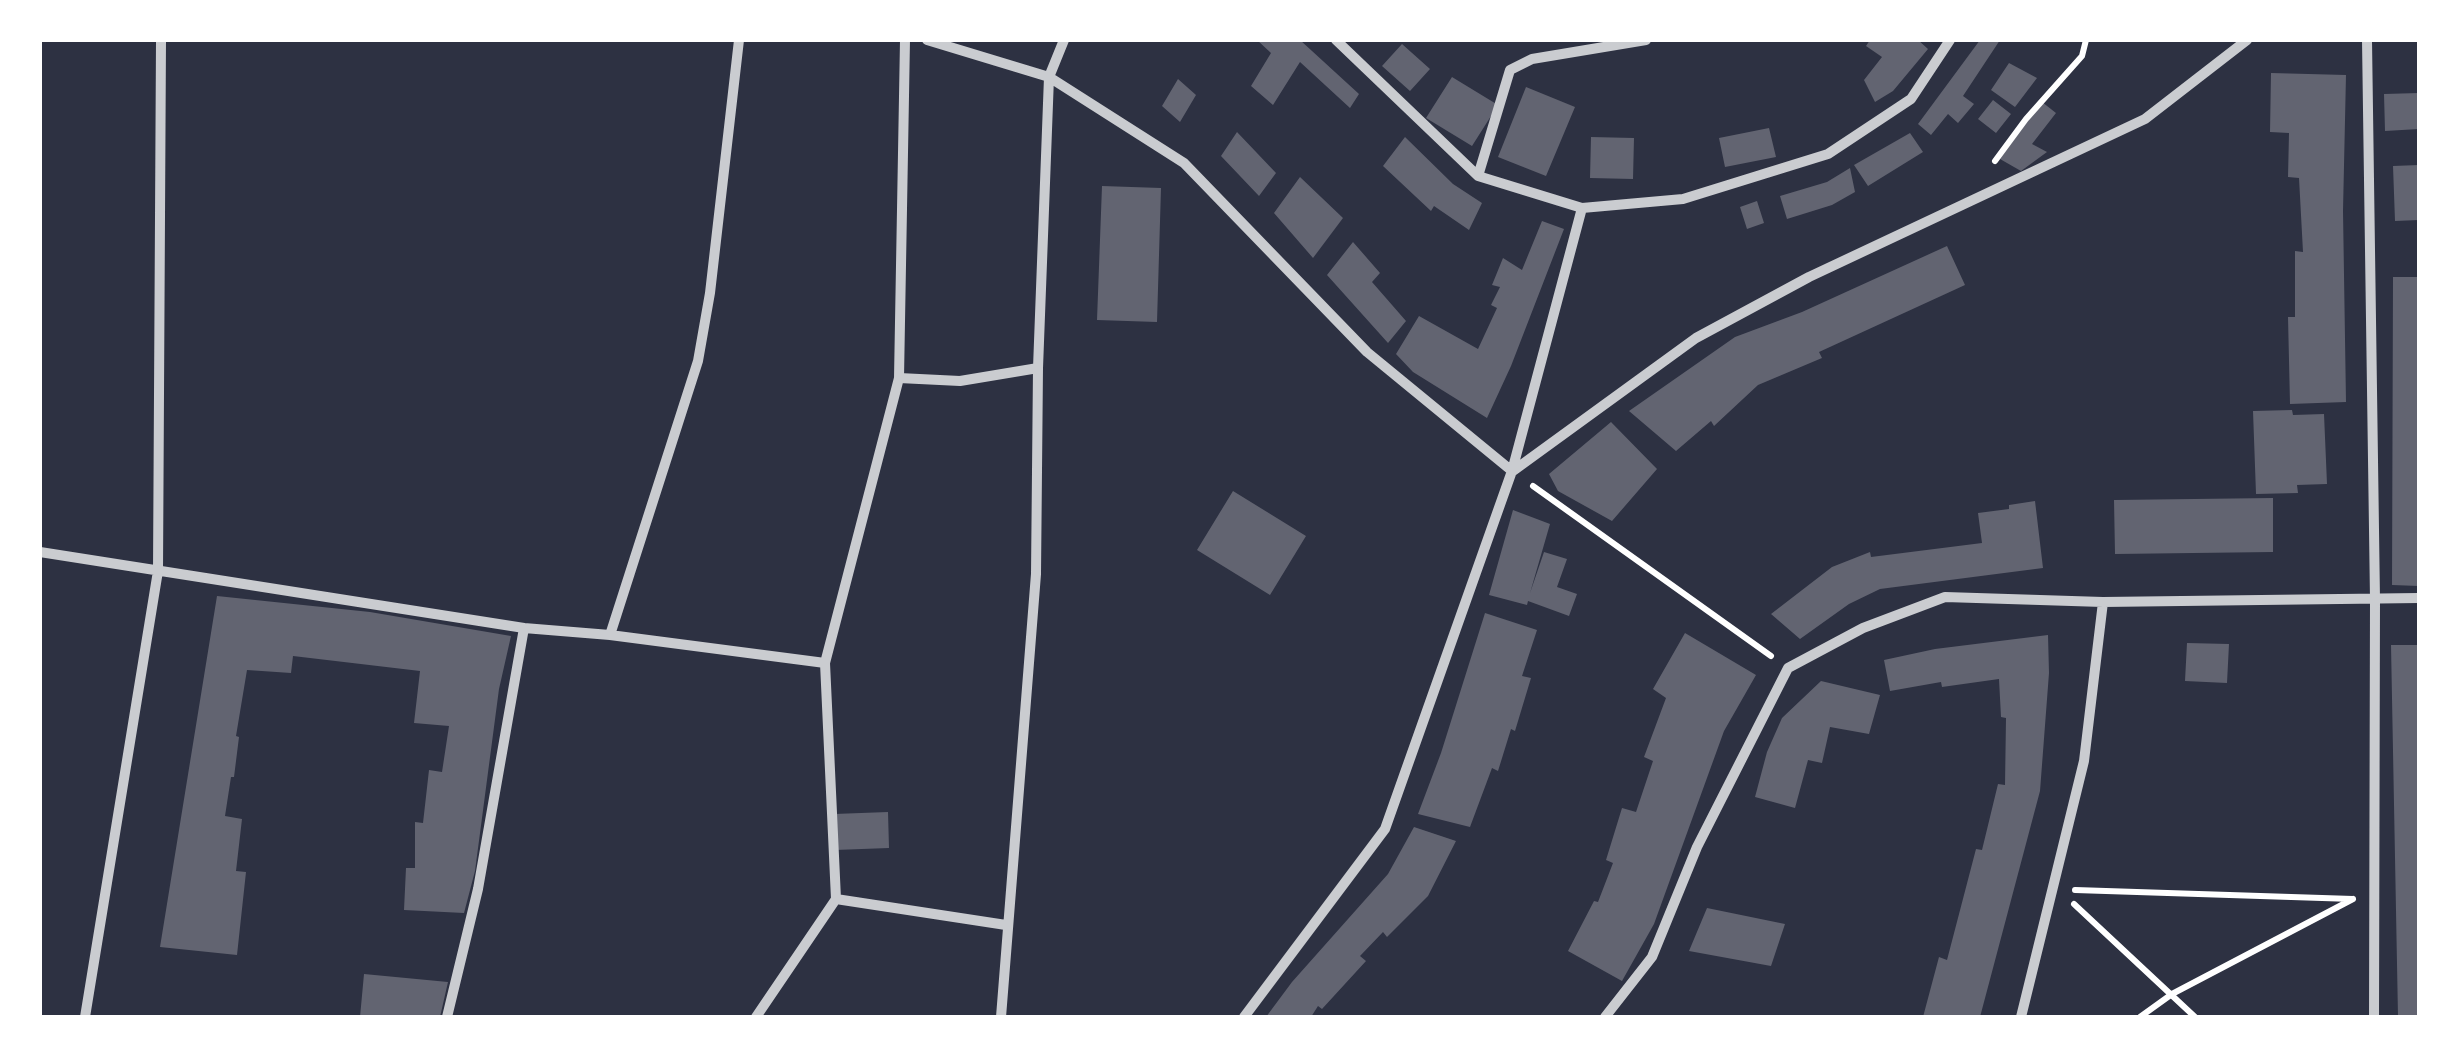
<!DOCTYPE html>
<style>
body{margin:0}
#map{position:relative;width:2459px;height:1057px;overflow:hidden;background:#2d3142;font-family:"Archivo Narrow",sans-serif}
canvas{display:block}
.frame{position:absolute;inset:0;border:42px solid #fff;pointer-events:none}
</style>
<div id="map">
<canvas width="2459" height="1057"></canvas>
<div class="frame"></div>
</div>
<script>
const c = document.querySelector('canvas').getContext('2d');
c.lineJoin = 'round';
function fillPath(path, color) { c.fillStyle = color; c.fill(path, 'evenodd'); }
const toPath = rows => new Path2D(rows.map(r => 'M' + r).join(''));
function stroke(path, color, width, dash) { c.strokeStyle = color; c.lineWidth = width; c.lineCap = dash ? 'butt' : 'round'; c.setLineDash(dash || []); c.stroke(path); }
const building = toPath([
 [1257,40,1300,40,1359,94,1350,108,1300,62,1273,105,1251,86,1271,53],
 [1870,40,1918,40,1928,49,1893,91,1875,102,1864,80,1882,57,1866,46],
 [1980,40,2000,40,1963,96,1974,104,1958,123,1948,114,1931,135,1918,124],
 [1402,44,1430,69,1410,91,1382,66],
 [2009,63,2037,78,2015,107,1991,90],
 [2271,73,2346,75,2343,211,2346,402,2290,404,2288,317,2295,317,2295,251,2303,252,2299,178,2288,177,2289,133,2270,132],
 [1452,77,1498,105,1472,146,1426,118],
 [1178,79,1196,95,1180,122,1162,106],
 [1526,87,1575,107,1546,176,1498,157],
 [2419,93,2419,129,2385,131,2384,94],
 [1993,100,2011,114,1996,133,1978,119],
 [2042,102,2056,113,2032,144,2047,152,2021,171,2000,159],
 [1769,128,1776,157,1725,167,1719,138],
 [1237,132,1276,173,1259,196,1221,156],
 [1910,133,1923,152,1868,186,1854,165],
 [1405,137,1453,184,1482,203,1469,230,1434,206,1431,211,1383,166],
 [1591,137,1634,138,1633,179,1590,178],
 [2419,165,2419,220,2395,221,2393,166],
 [1850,168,1855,192,1832,205,1787,219,1780,196,1827,182],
 [1300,177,1343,218,1313,258,1274,213],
 [1102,186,1161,188,1157,322,1097,320],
 [1757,201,1764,223,1747,229,1740,207],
 [1542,221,1564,229,1511,366,1487,418,1413,372,1396,354,1419,316,1478,349,1497,308,1491,305,1500,287,1492,285,1503,258,1522,270],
 [1353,242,1380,273,1372,282,1406,321,1388,343,1327,275],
 [1947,246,1965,285,1819,352,1822,358,1758,385,1714,426,1711,421,1676,451,1629,411,1735,337,1802,312],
 [2393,277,2419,277,2419,586,2392,585],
 [2292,410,2293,415,2324,414,2327,484,2297,485,2298,493,2256,494,2253,411],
 [1611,422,1657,469,1612,521,1558,491,1549,474],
 [1233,491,1306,536,1270,595,1197,550],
 [2273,498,2273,552,2115,554,2114,500],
 [2035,501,2043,568,1880,589,1849,604,1800,639,1771,614,1832,567,1870,552,1871,557,1982,543,1978,513,2009,509,2009,505],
 [1513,510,1550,524,1530,593,1544,552,1567,559,1557,587,1577,594,1569,616,1528,601,1527,605,1489,595],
 [217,596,370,612,511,636,499,689,475,871,464,913,404,910,406,868,415,868,415,822,423,823,429,770,442,772,449,726,414,723,420,671,293,656,291,673,247,670,236,736,239,737,234,777,231,777,225,816,242,819,236,871,246,872,237,955,160,947],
 [1485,613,1537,630,1522,676,1531,678,1515,731,1511,729,1498,771,1492,768,1470,827,1418,814,1441,753],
 [1685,633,1756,675,1724,731,1654,924,1622,981,1568,951,1594,901,1598,902,1613,863,1606,860,1622,808,1636,812,1653,761,1644,757,1666,698,1653,689],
 [2048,635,2049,673,2040,791,1980,1017,1923,1017,1939,957,1947,960,1976,849,1982,850,1998,784,2005,785,2006,718,2001,717,1999,679,1942,687,1941,682,1890,691,1884,660,1935,649],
 [2187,643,2229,644,2227,683,2185,681],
 [2391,645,2419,645,2419,1017,2398,1017],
 [1821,681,1880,695,1869,734,1830,727,1822,763,1808,760,1795,808,1755,797,1767,752,1782,718],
 [888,812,889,848,835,850,834,814],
 [1414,827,1456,841,1428,896,1387,937,1383,932,1360,956,1366,961,1322,1009,1318,1006,1311,1017,1266,1017,1292,982,1388,874],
 [1707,908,1785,924,1771,966,1689,951],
 [364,974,448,982,440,1017,360,1017]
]);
const path = toPath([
 [1995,161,2026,119,2082,56,2086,40],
 [1533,486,1771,656],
 [2075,890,2353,899],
 [2074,904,2195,1017],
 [2140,1017,2172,994,2353,899]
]);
const minor = toPath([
 [927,40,1049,77,1184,163,1367,352,1512,471],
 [1336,40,1478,176,1582,208,1683,199,1828,154,1911,99,1950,40],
 [2367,40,2375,599,2374,1017],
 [1478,176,1510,70,1532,59,1646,40],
 [899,378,960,381,1038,368],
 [1513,471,1696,338,1809,277,2145,119,2247,40],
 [40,552,524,628,610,635,825,663],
 [610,635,698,361,710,293,739,40],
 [836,899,1006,925],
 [85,1017,158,571,161,40],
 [447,1017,478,889,524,628],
 [756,1017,836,899,825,663,899,378,905,40],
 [1001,1017,1036,574,1038,368,1049,77,1064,40],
 [1244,1017,1385,829,1512,471,1582,208],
 [1605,1017,1652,957,1697,847,1788,668,1863,628,1945,597,2103,602,2419,598],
 [2021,1017,2084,761,2103,602]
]);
fillPath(building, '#626471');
stroke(path, '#fff', 6);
stroke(minor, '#caccd0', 10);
</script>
